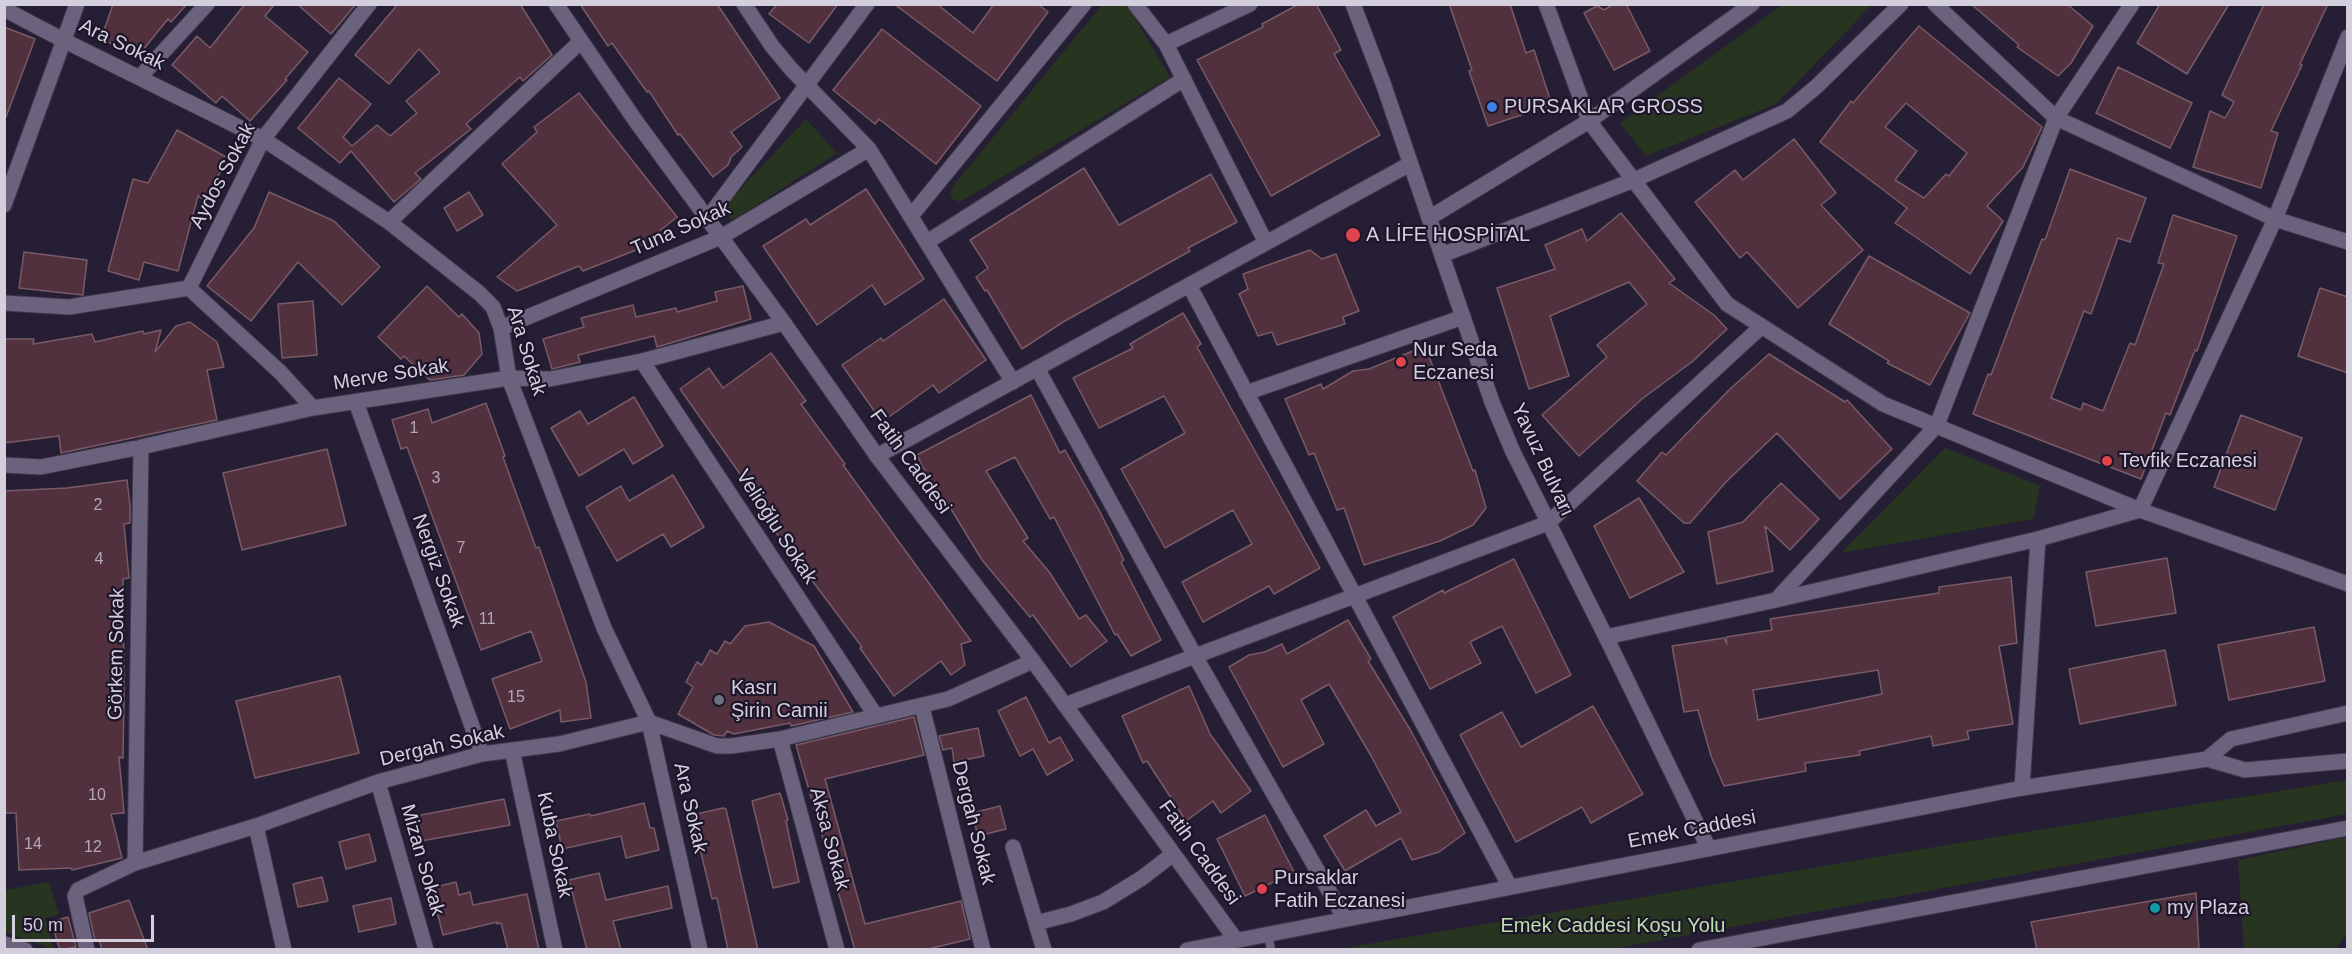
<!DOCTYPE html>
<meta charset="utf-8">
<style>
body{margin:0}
#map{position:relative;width:2352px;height:954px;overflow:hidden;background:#261e34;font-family:Arial,sans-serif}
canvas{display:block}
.frame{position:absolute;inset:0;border:6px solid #d3cfdd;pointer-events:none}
.scale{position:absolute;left:12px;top:915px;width:142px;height:27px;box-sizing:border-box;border:3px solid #d3cfdd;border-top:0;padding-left:8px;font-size:18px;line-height:21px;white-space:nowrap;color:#d3cfdd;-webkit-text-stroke:4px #1d152a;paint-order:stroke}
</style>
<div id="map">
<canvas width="2352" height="954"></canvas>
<div class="frame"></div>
<div class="scale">50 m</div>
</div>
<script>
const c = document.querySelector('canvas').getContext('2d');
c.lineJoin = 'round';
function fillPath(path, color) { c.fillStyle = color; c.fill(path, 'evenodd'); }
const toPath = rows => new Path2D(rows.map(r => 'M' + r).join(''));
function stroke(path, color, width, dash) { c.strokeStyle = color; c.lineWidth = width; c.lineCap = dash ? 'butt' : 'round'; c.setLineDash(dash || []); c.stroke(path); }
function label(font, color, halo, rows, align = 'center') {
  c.font = font + ' Arial,sans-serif'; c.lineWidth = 4.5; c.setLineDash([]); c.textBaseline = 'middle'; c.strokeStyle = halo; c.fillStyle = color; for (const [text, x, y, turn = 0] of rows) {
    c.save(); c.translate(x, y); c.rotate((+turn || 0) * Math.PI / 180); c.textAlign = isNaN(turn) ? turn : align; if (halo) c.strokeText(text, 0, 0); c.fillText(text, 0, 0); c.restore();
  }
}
const green = toPath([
 [1102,5,1127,5,1170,77,960,202,952,199,950,194,954,185],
 [1782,5,1872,5,1776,104,1646,156,1620,123],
 [806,119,837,153,735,219,730,219,728,208,730,200],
 [1945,448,2040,486,2033,519,1841,553],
 [2347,780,2347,814,1612,949,1339,949,1952,844],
 [2347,837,2347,933,2336,949,2244,949,2238,860],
 [49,882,59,914,45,918,54,949,5,933,5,890]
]);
const building = toPath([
 [113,4,187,4,171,22,168,19,138,56,101,39,113,4],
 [245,4,275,4,265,16,308,52,285,79,287,80,250,121,222,96,216,103,172,65,197,36,210,48,245,4],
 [297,4,356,4,331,34,297,4],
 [398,4,520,4,552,55,523,81,520,77,466,124,471,129,415,173,421,179,394,202,351,151,340,163,298,128,339,78,371,104,343,137,352,146,377,125,390,136,417,113,406,101,440,72,419,49,389,84,355,55,398,4],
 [580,4,717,4,780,98,731,132,742,147,731,157,728,165,713,177,680,134,678,135,649,91,647,92,612,43,608,46,580,4],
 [777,4,838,4,809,43,769,14,777,4],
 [894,4,937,4,973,33,994,4,1038,4,1048,12,997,81,894,4],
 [1299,4,1316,4,1341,50,1334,54,1380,135,1271,196,1197,60,1263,27,1262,24,1299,4],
 [1449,4,1510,4,1526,53,1534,50,1552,105,1488,126,1469,71,1472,70,1449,4],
 [1614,4,1626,4,1650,51,1614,70,1584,13,1597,6,1604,10,1614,4],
 [1971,4,2067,4,2093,26,2071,63,2058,76,2017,47,2019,45,1971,4],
 [2160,4,2229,4,2187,74,2137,43,2160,4],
 [2264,4,2328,4,2300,64,2302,65,2271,131,2278,133,2261,188,2193,167,2210,111,2225,118,2234,102,2222,95,2264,4],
 [1919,26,2042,127,2023,167,1987,206,2003,221,1970,274,1895,223,1907,208,1820,142,1851,101,1853,103,1919,26],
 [1906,103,1967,153,1949,176,1946,174,1924,198,1895,180,1917,151,1885,127,1906,103],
 [4,27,35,39,6,117,4,116,4,27],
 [882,29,981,106,936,164,879,119,875,124,833,90,882,29],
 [2118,67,2192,103,2170,148,2096,113,2118,67],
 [579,93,677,217,636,250,583,271,579,266,517,291,497,277,557,225,502,164,537,132,534,127,579,93],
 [177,130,228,158,205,200,198,196,178,271,144,262,139,280,108,271,133,179,148,183,177,130],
 [1794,139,1836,193,1821,205,1863,250,1798,308,1747,252,1740,258,1695,202,1735,170,1743,180,1794,139],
 [1084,168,1119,225,1211,174,1237,222,1188,248,1190,251,1063,322,1022,349,987,290,985,291,976,277,988,268,970,240,1084,168],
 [2070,169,2146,198,2130,242,2118,238,2091,314,2084,311,2051,398,2081,410,2083,403,2103,411,2130,343,2135,345,2164,264,2158,263,2173,215,2237,236,2197,351,2195,350,2170,415,2166,413,2141,479,1973,414,1988,374,1991,375,2042,239,2045,240,2070,169],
 [866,189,924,279,885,305,872,285,817,325,763,246,806,219,810,225,866,189],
 [269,192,334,221,380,267,342,305,298,262,251,321,207,286,254,228,269,192],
 [469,192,483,215,457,231,444,208,469,192],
 [1621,213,1675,279,1669,283,1714,315,1727,329,1693,361,1642,399,1579,456,1542,415,1607,357,1597,345,1647,304,1629,282,1550,316,1569,376,1529,389,1497,288,1555,269,1545,245,1582,229,1587,241,1621,213],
 [1310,250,1322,259,1336,254,1359,311,1343,317,1345,324,1277,345,1272,332,1258,336,1239,294,1248,289,1243,274,1310,250],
 [24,252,87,260,83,295,19,288,24,252],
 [1869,256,1970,313,1930,385,1887,363,1889,361,1829,324,1869,256],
 [427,286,459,317,462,314,479,333,482,354,464,375,430,380,404,356,401,359,378,337,427,286],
 [743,286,751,319,657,347,654,336,578,355,580,362,552,369,543,339,584,327,581,318,633,305,636,317,676,308,677,312,717,301,715,292,743,286],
 [2320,288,2348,297,2348,373,2298,356,2320,288],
 [944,299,986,360,939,393,933,385,882,422,842,365,881,338,883,341,944,299],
 [313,301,317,355,282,358,278,304,313,301],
 [1183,313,1201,344,1197,347,1320,568,1274,594,1269,586,1203,622,1182,582,1252,544,1233,510,1165,548,1121,469,1185,433,1164,396,1099,428,1073,378,1133,348,1130,344,1183,313],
 [190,322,217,342,224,367,207,370,217,420,61,453,59,436,4,443,4,339,34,339,33,344,92,334,95,342,143,331,144,334,161,330,155,352,176,326,190,322],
 [1425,346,1473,471,1475,470,1486,508,1473,525,1440,541,1364,565,1344,508,1337,510,1314,453,1309,455,1285,399,1321,384,1323,389,1353,371,1369,369,1425,346],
 [771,353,806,401,801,404,845,464,843,465,971,641,961,644,965,665,951,675,941,661,894,696,860,648,862,647,765,518,769,515,680,389,709,368,723,388,771,353],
 [1769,354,1845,402,1847,400,1892,449,1840,499,1777,433,1726,482,1690,523,1684,523,1637,481,1662,452,1666,455,1729,390,1769,354],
 [1031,395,1060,453,1065,450,1099,510,1124,560,1121,562,1161,640,1131,656,1117,634,1115,635,1054,517,1050,519,1015,457,986,471,1028,538,1023,541,1050,573,1079,619,1086,615,1107,641,1071,667,1033,615,1030,617,982,560,945,499,940,501,917,455,1031,395],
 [634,397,663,446,633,464,624,449,579,476,551,428,580,411,588,424,634,397],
 [486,403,505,456,503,457,536,548,539,547,586,682,591,718,561,722,560,710,510,729,492,679,542,661,531,631,481,650,407,447,401,449,392,420,428,409,432,423,486,403],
 [2241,415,2302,438,2275,510,2214,487,2241,415],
 [327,449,346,525,242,550,223,473,327,449],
 [673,475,704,527,671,547,663,534,617,561,586,507,621,486,629,501,673,475],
 [127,480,130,505,130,523,124,524,129,578,123,579,124,698,123,758,119,757,124,813,111,814,122,858,72,870,71,868,19,870,16,813,4,813,4,491,67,488,127,480],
 [1781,483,1819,519,1790,550,1765,526,1773,571,1717,584,1708,532,1743,522,1781,483],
 [1639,498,1684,572,1630,598,1594,526,1639,498],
 [2167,558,2176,613,2096,626,2086,572,2167,558],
 [1514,559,1571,675,1536,693,1502,626,1470,642,1481,663,1430,689,1393,617,1443,590,1444,593,1514,559],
 [2011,577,2017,643,1999,646,2013,724,1967,731,1969,739,1933,746,1931,736,1859,751,1860,755,1805,763,1806,771,1724,786,1711,756,1698,710,1684,712,1672,646,1724,638,1727,644,1726,637,1772,630,1770,619,1939,593,1939,587,2011,577],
 [1878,670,1882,694,1758,720,1753,690,1878,670],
 [1348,620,1371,659,1368,661,1411,731,1465,833,1439,852,1412,860,1401,838,1345,871,1324,836,1366,810,1376,826,1401,812,1370,754,1329,684,1301,700,1324,744,1283,767,1229,667,1249,655,1265,652,1282,644,1287,654,1348,620],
 [769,622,814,646,853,712,791,726,790,723,734,734,727,731,724,736,714,735,678,714,693,687,686,682,697,662,702,665,710,650,717,654,725,641,730,644,745,626,769,622],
 [2314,627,2325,681,2229,700,2218,645,2314,627],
 [2165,650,2176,705,2080,724,2069,669,2165,650],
 [340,676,359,753,255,778,236,701,340,676],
 [1189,686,1210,734,1251,791,1221,813,1213,801,1186,821,1147,761,1143,763,1122,716,1189,686],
 [1026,697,1049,743,1060,737,1073,760,1047,775,1033,749,1020,756,998,711,1026,697],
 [1593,706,1643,794,1591,823,1582,807,1516,842,1460,735,1502,712,1521,747,1593,706],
 [914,717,924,755,825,779,865,924,961,901,970,939,924,950,855,950,796,745,914,717],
 [978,728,984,756,954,762,952,748,943,750,939,736,978,728],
 [780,793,788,820,786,821,799,882,773,888,752,801,780,793],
 [504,799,510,825,421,841,416,816,504,799],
 [644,803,650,828,654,828,659,850,626,858,621,836,562,849,556,821,590,814,591,816,644,803],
 [1000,806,1006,829,978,836,972,813,1000,806],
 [723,808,726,809,758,950,728,950,717,898,712,899,692,815,723,808],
 [1265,815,1294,872,1245,896,1217,839,1265,815],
 [369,834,376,861,346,869,339,842,369,834],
 [599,873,606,900,668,886,672,908,613,921,621,950,587,950,569,880,599,873],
 [322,877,328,901,298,907,293,884,322,877],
 [456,882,459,895,470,892,473,905,527,894,539,950,508,950,501,923,497,924,497,922,443,935,431,888,456,882],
 [2196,893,2199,950,2037,950,2031,922,2196,893],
 [391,898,396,924,359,932,353,906,391,898],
 [129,900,148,950,102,950,99,940,95,941,89,913,129,900],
 [68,917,76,947,60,950,51,922,68,917]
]);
const service = toPath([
 [1268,934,1271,950]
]);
const minor = toPath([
 [744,4,772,46,791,69,869,149,1013,382],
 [1135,4,1166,44,1266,243],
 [1546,4,1589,121,1727,304,1883,404,2140,510,2348,584],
 [1935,4,2056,118,2275,219,2348,242],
 [4,9,63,40,263,139,389,222,479,293,493,307,501,328,509,378,604,628,649,722,700,950],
 [1166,44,1250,4],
 [140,77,207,4],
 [911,216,1084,4],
 [1429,218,1589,121,1752,4],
 [707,219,867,4],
 [389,222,580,42],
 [927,242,1184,79],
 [1442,255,1634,180,1787,111,1816,87,1901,4],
 [1189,285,1510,887],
 [189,288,263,139,369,4],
 [4,303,69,307,189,288,281,373,313,408],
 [501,328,721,237,869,149],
 [642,361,876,716],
 [1037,368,1195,656,1345,919],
 [1246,393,1463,317],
 [356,402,482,754],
 [877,456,1410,164],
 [4,465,41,467,141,447,313,408,509,378,550,379,642,361,784,323],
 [1776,600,1937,425,2056,118,2132,4],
 [1606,637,1776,600,2038,539,2140,510,2275,219,2348,37],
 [1065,705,1548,523,1762,326],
 [922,707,983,950],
 [780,739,837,950],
 [512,750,555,950],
 [378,782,426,950],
 [2022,788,2038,539],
 [256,826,284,950],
 [1013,847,1044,950],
 [135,863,141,447],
 [1036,923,1071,914,1103,902,1142,878,1173,854],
 [4,944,25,950],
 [87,950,75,896,78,890,135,863,256,826,378,782,482,754,559,744,649,722,717,746,731,746,780,739,948,699,1033,661],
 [1699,950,2348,828]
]);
const tertiary = toPath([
 [556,4,635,120,784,323,877,456,1033,661,1236,940],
 [1353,4,1383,83,1492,402,1513,452,1606,637,1709,849],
 [4,205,77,4],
 [2348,713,2231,739,2207,759,2245,770,2348,761],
 [1187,950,2022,788,2207,759]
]);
const markers = [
 [1492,107,6,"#3f7fe0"],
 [1353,235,8,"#e0444e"],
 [1401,362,6,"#e0444e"],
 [2107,461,6,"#e0444e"],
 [719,700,6,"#6b7280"],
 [1262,889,6,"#e0444e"],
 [2155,908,6,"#0f9aa8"]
];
const numberNames = [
 ["1",414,429],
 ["3",436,479],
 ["2",98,506],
 ["7",461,549],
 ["4",99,560],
 ["11",487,620],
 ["15",516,698],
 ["10",97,796],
 ["14",33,845],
 ["12",93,848]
];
const streetNames = [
 ["Ara Sokak",122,45,26],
 ["Aydos Sokak",223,176,-62],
 ["Tuna Sokak",681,229,-24],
 ["Ara Sokak",526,351,73],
 ["Merve Sokak",391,375,-9],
 ["Yavuz Bulvarı",1542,460,65],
 ["Fatih Caddesi",910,462,54],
 ["Velioğlu Sokak",776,527,57],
 ["Nergiz Sokak",438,571,70],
 ["Görkem Sokak",117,654,-89],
 ["Dergah Sokak",442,746,-13],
 ["Ara Sokak",690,808,77],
 ["Dergah Sokak",973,823,76],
 ["Emek Caddesi",1692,830,-11],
 ["Aksa Sokak",829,839,75],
 ["Kuba Sokak",554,845,78],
 ["Fatih Caddesi",1199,853,54],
 ["Mizan Sokak",422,860,74]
];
const poiNames = [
 ["PURSAKLAR GROSS",1504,107],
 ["A LİFE HOSPİTAL",1366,235],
 ["Nur Seda",1413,350],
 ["Eczanesi",1413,373],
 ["Tevfik Eczanesi",2119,461],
 ["Kasrı",731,688],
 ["Şirin Camii",731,711],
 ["Pursaklar",1274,878],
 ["Fatih Eczanesi",1274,901],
 ["my Plaza",2167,908]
];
const parkNames = [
 ["Emek Caddesi Koşu Yolu",1613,926]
];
fillPath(green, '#273520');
fillPath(building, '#52313e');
stroke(building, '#785b66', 1.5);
stroke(service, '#3e384a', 10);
stroke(minor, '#3e384a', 17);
stroke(tertiary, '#3e384a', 17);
stroke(service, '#6b637d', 8);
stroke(minor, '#6b637d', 15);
stroke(tertiary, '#6b637d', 15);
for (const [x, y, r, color] of markers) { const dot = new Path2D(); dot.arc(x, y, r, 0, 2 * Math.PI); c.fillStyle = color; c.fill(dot); stroke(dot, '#1d152a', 2); }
label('16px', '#b3a8b5', null, numberNames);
label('20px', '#d3cfdd', '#1d152a', streetNames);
label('20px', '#d3cfdd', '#1d152a', poiNames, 'left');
label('20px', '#bce0aa', '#1d152a', parkNames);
</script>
